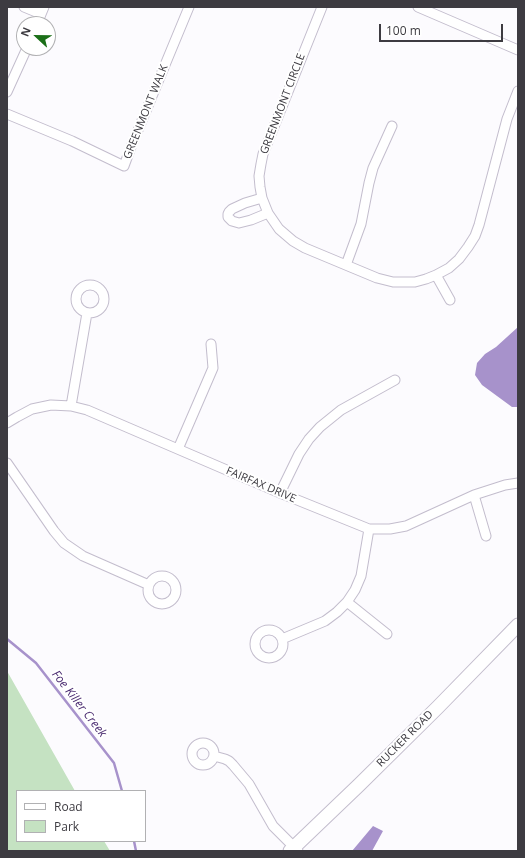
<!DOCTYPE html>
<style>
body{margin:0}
#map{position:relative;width:525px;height:858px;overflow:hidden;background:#fcfbfe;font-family:"Open Sans",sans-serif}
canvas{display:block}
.frame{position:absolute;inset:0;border:8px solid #3d3b41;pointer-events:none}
.legend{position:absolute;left:16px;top:790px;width:130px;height:52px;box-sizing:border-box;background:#fff;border:1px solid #b1b1b3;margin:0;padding:5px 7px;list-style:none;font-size:12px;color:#3d3b41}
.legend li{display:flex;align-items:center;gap:8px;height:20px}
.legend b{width:20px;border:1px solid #b1b1b3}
.north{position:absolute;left:16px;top:16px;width:40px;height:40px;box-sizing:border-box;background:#fff;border:1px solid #b1b1b3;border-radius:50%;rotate:292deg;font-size:11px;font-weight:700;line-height:16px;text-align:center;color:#3d3b41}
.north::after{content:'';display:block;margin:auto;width:14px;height:18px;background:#1b6f18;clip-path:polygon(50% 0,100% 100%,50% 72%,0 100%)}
.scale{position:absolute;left:379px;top:24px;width:124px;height:18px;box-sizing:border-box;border:2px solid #3d3b41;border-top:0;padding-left:5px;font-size:12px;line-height:14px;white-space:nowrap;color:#3d3b41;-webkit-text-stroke:3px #fff;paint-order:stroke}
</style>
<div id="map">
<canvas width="525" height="858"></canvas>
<div class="frame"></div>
<ul class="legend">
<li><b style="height:5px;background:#fff"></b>Road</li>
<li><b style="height:11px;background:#c5e2c2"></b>Park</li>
</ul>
<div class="north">N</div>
<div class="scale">100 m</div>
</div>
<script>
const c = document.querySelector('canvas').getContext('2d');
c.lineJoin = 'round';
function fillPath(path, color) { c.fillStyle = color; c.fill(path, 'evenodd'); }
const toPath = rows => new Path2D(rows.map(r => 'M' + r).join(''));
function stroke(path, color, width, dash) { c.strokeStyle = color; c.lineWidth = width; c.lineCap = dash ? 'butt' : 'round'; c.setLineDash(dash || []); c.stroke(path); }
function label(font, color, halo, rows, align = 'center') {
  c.font = font + ' "Open Sans",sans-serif'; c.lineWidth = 4; c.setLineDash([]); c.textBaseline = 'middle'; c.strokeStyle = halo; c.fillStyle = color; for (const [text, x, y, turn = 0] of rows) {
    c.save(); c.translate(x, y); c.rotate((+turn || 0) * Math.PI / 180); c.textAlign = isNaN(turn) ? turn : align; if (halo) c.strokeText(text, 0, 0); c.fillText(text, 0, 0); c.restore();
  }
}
const green = toPath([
 [7,671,75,791,17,791,17,841,104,841,110,851,7,851]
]);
const water = toPath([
 [518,327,518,407,512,407,482,385,475,375,477,363,485,354,496,347],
 [373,826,383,831,372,851,352,851]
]);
const stream = toPath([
 [7,639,36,663,114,763,122,791],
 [134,841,136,851]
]);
const minor = toPath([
 [24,7,41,14],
 [322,7,263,154,261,164,259,176,260,187,262,198,268,213,279,229,293,241,305,248,377,278,393,282,415,282,426,279,436,275,449,268,459,259,468,247,475,236,479,225,507,119,518,91],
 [418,7,518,50],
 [37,24,44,7],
 [7,92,27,48],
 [7,114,72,141,124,166,131,147,189,7],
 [262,198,245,203,232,209,229,212,228,214,228,217,232,221,239,223,251,220,268,213],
 [346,265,361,224,369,183,373,168,392,126],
 [436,275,450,300],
 '76 299a14 14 0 1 1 28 0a14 14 0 1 1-28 0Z',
 [71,406,87,313],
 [7,423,17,417,32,409,51,405,71,406,87,410,280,493,369,529,390,529,406,526,474,495,505,485,518,483],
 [178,449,213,368,211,344],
 [7,463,54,531,64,543,83,556,149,585],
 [280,493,299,454,309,439,320,427,341,410,395,380],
 [474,495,486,536],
 '148 590a14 14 0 1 1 28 0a14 14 0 1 1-28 0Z',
 [347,602,387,634],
 '255 644a14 14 0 1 1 28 0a14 14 0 1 1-28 0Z',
 [282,639,325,621,337,612,347,602,355,590,361,576,369,529],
 '192 754a11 11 0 1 1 22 0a11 11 0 1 1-22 0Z',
 [214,756,225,759,229,761,233,765,249,784,273,826,298,851]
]);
const secondary = toPath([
 [290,851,359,785,438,707,518,625]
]);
const streetNames = [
 ["GREENMONT CIRCLE",283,104,-69],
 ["GREENMONT WALK",146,112,-68],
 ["FAIRFAX DRIVE",261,485,23],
 ["RUCKER ROAD",405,739,-45]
];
const waterNames = [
 ["Foe Killer Creek",79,704,52]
];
fillPath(green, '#c5e2c2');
fillPath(water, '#a792cb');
stroke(stream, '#a792cb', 2.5);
stroke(minor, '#c3bdcd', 11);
stroke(secondary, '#c3bdcd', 15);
stroke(minor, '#fff', 9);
stroke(secondary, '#fff', 13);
label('11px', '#3d3b41', '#fff', streetNames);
label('italic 12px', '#4c2d72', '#fff', waterNames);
</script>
